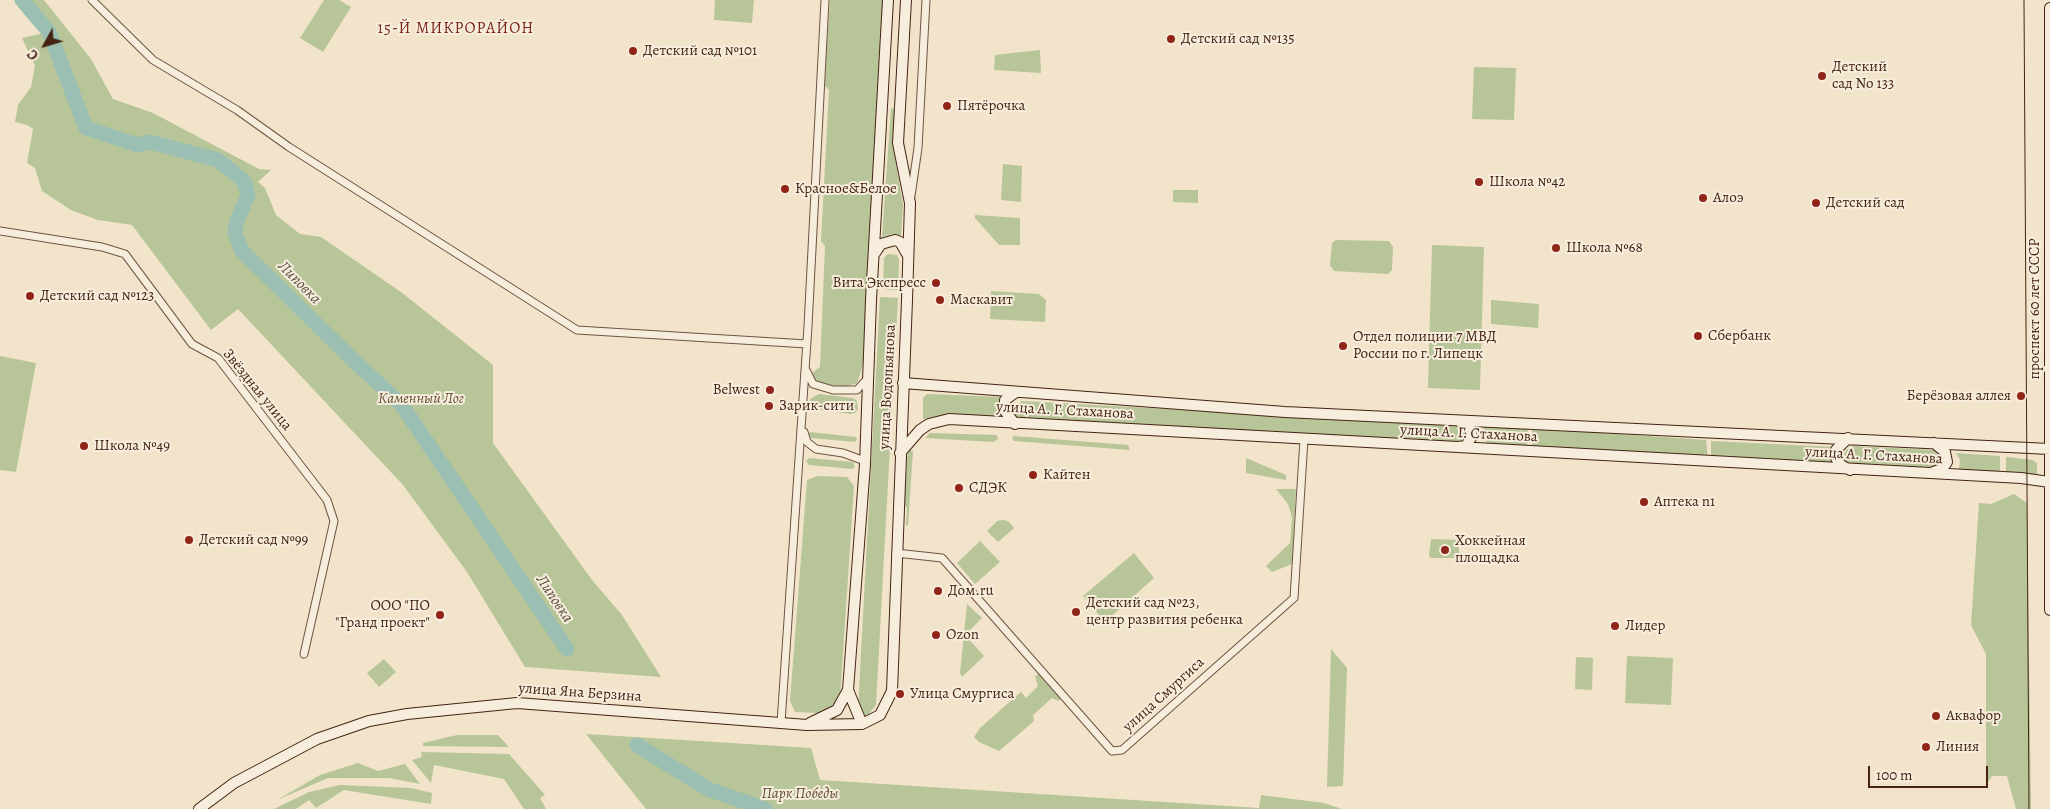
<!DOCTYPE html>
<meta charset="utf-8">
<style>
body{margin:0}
#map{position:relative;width:2050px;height:809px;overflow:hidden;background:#f1e4ca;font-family:Alegreya,serif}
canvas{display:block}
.north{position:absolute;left:20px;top:20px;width:50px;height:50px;-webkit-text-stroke:4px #f6eddd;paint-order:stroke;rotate:231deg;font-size:14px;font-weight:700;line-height:20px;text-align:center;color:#442313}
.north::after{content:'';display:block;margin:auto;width:18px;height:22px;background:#442313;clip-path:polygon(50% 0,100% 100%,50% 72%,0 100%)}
.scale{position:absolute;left:1868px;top:766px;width:120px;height:22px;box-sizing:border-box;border:2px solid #442313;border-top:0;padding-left:6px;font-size:15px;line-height:18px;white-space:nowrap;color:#442313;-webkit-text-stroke:4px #f6eddd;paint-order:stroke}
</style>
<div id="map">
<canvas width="2050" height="809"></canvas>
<div class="north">С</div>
<div class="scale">100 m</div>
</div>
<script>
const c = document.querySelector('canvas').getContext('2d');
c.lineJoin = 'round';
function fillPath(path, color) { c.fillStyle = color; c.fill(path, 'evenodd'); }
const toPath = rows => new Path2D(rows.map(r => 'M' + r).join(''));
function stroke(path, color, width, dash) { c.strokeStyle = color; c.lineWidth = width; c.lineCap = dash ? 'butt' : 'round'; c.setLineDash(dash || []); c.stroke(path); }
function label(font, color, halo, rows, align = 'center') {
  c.font = font + ' Alegreya,serif'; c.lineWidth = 4; c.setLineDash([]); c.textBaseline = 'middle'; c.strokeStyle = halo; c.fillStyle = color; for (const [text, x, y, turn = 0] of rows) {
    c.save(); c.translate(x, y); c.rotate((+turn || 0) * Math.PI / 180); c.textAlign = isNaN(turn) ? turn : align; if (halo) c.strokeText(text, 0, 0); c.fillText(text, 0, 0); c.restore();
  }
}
const green = toPath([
 [22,0,44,0,91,59,113,99,153,113,259,169,271,170,258,182,265,188,276,215,300,234,321,237,401,292,493,365,493,443,592,580,622,615,661,677,525,667,467,572,403,485,238,309,211,330,132,225,98,220,71,210,42,191,35,168,27,163,33,129,27,125,15,122,18,105,31,87,35,66,22,38,49,32],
 [324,0,339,0,351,7,323,52,300,38],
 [715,0,754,0,752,23,714,20],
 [830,0,884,0,863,365,857,383,845,387,819,384,813,379,812,373,820,367,825,246,821,241,829,90,824,85],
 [1040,50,1041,73,994,70,995,55],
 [1474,67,1516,68,1514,120,1472,119],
 [891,108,895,109,894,152,903,205,901,238,892,234,882,237],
 [1003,164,1022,166,1021,202,1001,200],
 [1173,190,1198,190,1198,203,1173,202],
 [975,215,1020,218,1020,245,999,245,975,218],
 [1336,240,1389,241,1393,247,1392,270,1388,274,1334,271,1330,265,1332,243],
 [1432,245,1484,247,1480,390,1428,388],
 [888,254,897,255,899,260,898,290,883,289,884,258],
 [991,291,1039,294,1046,300,1045,322,990,319],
 [880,297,898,298,876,705,868,715,862,715,858,710],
 [1491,300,1539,304,1538,328,1491,324],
 [0,356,36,363,16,472,0,470],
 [819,394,853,398,857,401,858,409,855,413,850,414,816,409,810,403,810,399],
 [927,394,1002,397,1001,418,944,415,923,419,923,398],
 [1022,401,1457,425,1466,431,1467,437,1465,442,1459,444,1018,420,1013,415,1012,408],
 [1482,426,1528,428,1527,448,1487,446,1486,432],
 [1532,428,1706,440,1708,459,1532,449],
 [810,432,856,437,857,439,855,442,811,438,807,434],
 [930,433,997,435,998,439,993,442,925,438],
 [1014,436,1128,445,1130,450,1014,441,1012,438],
 [1711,441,1834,447,1831,453,1832,463,1711,459],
 [1853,446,1933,450,1939,457,1940,463,1930,471,1848,467,1842,459,1846,450],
 [909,450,913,451,908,525,906,525,907,508,904,504,907,458],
 [1956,453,2000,456,2000,475,1959,470,1960,460],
 [2006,457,2033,460,2037,463,2037,474,2035,477,2006,476],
 [809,458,853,462,855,467,852,469,809,465,806,461],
 [1246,458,1286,475,1286,480,1246,473],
 [818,476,847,477,854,486,840,699,830,710,817,713,795,712,790,701,807,480],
 [1276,489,1296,489,1292,564,1272,572,1266,566,1290,543,1292,517,1288,504],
 [2014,494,2027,503,2031,809,2016,809,2007,776,1992,776,1986,785,1986,654,1971,625,1979,503,1991,504],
 [1003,520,1008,521,1014,528,998,542,987,531,997,521],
 [1431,539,1459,540,1459,558,1431,558,1429,556],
 [980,541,1000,562,975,584,957,563],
 [1134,553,1154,578,1105,622,1083,596],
 [967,604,982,618,965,635,984,656,962,677,960,673],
 [1331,649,1347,668,1343,786,1327,787],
 [1627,656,1673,658,1671,705,1625,703],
 [1576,657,1593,658,1592,690,1575,689],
 [384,659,396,672,379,687,367,673],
 [1039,674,1061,699,1058,701,1052,698,1033,715,1034,721,999,751,979,742,974,737,980,728,1021,692,1026,698,1038,686,1035,676],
 [586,734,811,748,820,780,1259,808,1261,795,1324,803,1342,809,646,809],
 [457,735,498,735,509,747,423,746,423,743],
 [421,752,509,754,545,795,540,798,546,809,524,809,504,779,434,765,431,783,412,760,422,757],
 [358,763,378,771,405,764,420,784,389,778,328,778,277,800,320,775],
 [340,785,411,788,432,793,431,804,344,790,316,808,309,800,296,809,274,809,309,792]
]);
const river = toPath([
 [22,0,49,32,86,128,137,145,150,142,218,160,244,181,248,195,237,221,235,233,242,251,353,360,401,404,567,649],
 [637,745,708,789,765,809]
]);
const minor = toPath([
 [92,0,153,60,237,110,289,147,577,330,807,344],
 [911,196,918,148,926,0],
 [0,231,102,247,125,254,192,344,218,358,327,500,334,521,304,654],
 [806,370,813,384,833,390,857,390,868,378],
 [804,432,807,442,816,449,843,453,862,460,865,464],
 [896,553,942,558,1112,751,1122,750,1294,598,1304,439],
 [781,723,808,326,825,0]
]);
const secondary = toPath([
 [2050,8,2050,610],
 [875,253,881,244,895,240,900,242,907,254],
 [903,383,1285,412,2050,449],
 [1015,424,1005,411,1005,400,1016,392],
 [1848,438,1836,450,1836,458,1841,465,1850,470],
 [1458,447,1466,446,1472,436,1469,425,1460,422],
 [900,453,920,430,929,424,949,419,2021,478,2050,482],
 [1931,473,1942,469,1947,462,1945,452,1934,443],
 [848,690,862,724],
 [810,723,837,710,848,690,865,464,871,300,888,0],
 [199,809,234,783,317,739,369,721,407,714,517,703,807,725,862,724,880,715,892,691,907,300,910,203,898,143,906,0]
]);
const tram = toPath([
 [2024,0,2029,809]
]);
const markers = [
 [1171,39,5,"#8f2418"],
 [633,51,5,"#8f2418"],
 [1822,76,5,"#8f2418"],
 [947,106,5,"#8f2418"],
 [1479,182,5,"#8f2418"],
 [785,189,5,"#8f2418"],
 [1703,198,5,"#8f2418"],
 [1816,203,5,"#8f2418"],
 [1556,248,5,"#8f2418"],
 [936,283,5,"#8f2418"],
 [30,296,5,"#8f2418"],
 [940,300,5,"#8f2418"],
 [1698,336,5,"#8f2418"],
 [1343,346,5,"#8f2418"],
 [770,390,5,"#8f2418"],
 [2021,396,5,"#8f2418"],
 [769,406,5,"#8f2418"],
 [84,446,5,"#8f2418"],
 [1033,475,5,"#8f2418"],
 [959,488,5,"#8f2418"],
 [1644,502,5,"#8f2418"],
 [189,540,5,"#8f2418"],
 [1445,550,5,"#8f2418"],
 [938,591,5,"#8f2418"],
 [1076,612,5,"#8f2418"],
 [440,615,5,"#8f2418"],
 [1615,626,5,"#8f2418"],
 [936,635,5,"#8f2418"],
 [900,694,5,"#8f2418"],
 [1936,716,5,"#8f2418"],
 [1926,747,5,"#8f2418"]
];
const poiNames = [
 ["Детский сад №135",1181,39],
 ["Детский сад №101",643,51],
 ["Детский",1832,67],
 ["сад No 133",1832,84],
 ["Пятёрочка",957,106],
 ["Школа №42",1489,182],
 ["Красное&Белое",795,189],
 ["Алоэ",1713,198],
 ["Детский сад",1826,203],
 ["Школа №68",1566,248],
 ["Вита Экспресс",926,283,"right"],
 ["Детский сад №123",40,296],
 ["Маскавит",950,300],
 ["Сбербанк",1708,336],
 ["Отдел полиции 7 МВД",1353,337],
 ["России по г. Липецк",1353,354],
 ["Belwest",760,390,"right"],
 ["Берёзовая аллея",2011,396,"right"],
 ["Зарик-сити",779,406],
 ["Школа №49",94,446],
 ["Кайтен",1043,475],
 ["СДЭК",969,488],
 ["Аптека n1",1654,502],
 ["Детский сад №99",199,540],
 ["Хоккейная",1455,541],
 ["площадка",1455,558],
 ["Дом.ru",948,591],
 ["Детский сад №23,",1086,603],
 ["центр развития ребенка",1086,620],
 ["ООО \"ПО",430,606,"right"],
 ["\"Гранд проект\"",430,623,"right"],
 ["Лидер",1625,626],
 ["Ozon",946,635],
 ["Улица Смургиса",910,694],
 ["Аквафор",1946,716],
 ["Линия",1936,747]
];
const streetNames = [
 ["проспект 60 лет СССР",2035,309,-90],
 ["улица Водопьянова",888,387,-87],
 ["Звёздная улица",257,390,51],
 ["улица А. Г. Стаханова",1065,411,3],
 ["улица А. Г. Стаханова",1469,434,3],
 ["улица А. Г. Стаханова",1874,456,3],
 ["улица Яна Берзина",580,693,4],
 ["улица Смургиса",1164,695,-42]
];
const parkNames = [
 ["Каменный Лог",421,399],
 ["Парк Победы",800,794]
];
const neighbourhoodNames = [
 ["15-Й МИКРОРАЙОН",456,29]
];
const waterNames = [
 ["Липовка",299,283,45],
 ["Липовка",554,599,56]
];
fillPath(green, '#b8c598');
stroke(river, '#9bbfb3', 15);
stroke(minor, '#6f5341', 9);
stroke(secondary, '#442313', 12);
stroke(minor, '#f6eddd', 7);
stroke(secondary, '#f6eddd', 10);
stroke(tram, '#442313', 1);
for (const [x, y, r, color] of markers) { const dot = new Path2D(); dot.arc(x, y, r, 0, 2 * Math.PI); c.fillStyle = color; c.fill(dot); stroke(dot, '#f6eddd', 2); }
label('15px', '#442313', '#f6eddd', poiNames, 'left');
label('15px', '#442313', '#f6eddd', streetNames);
label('italic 15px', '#614c34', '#f6eddd', parkNames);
c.letterSpacing = '1px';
label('16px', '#7a1f14', '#f6eddd', neighbourhoodNames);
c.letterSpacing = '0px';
label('italic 16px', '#5e5243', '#f6eddd', waterNames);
</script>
